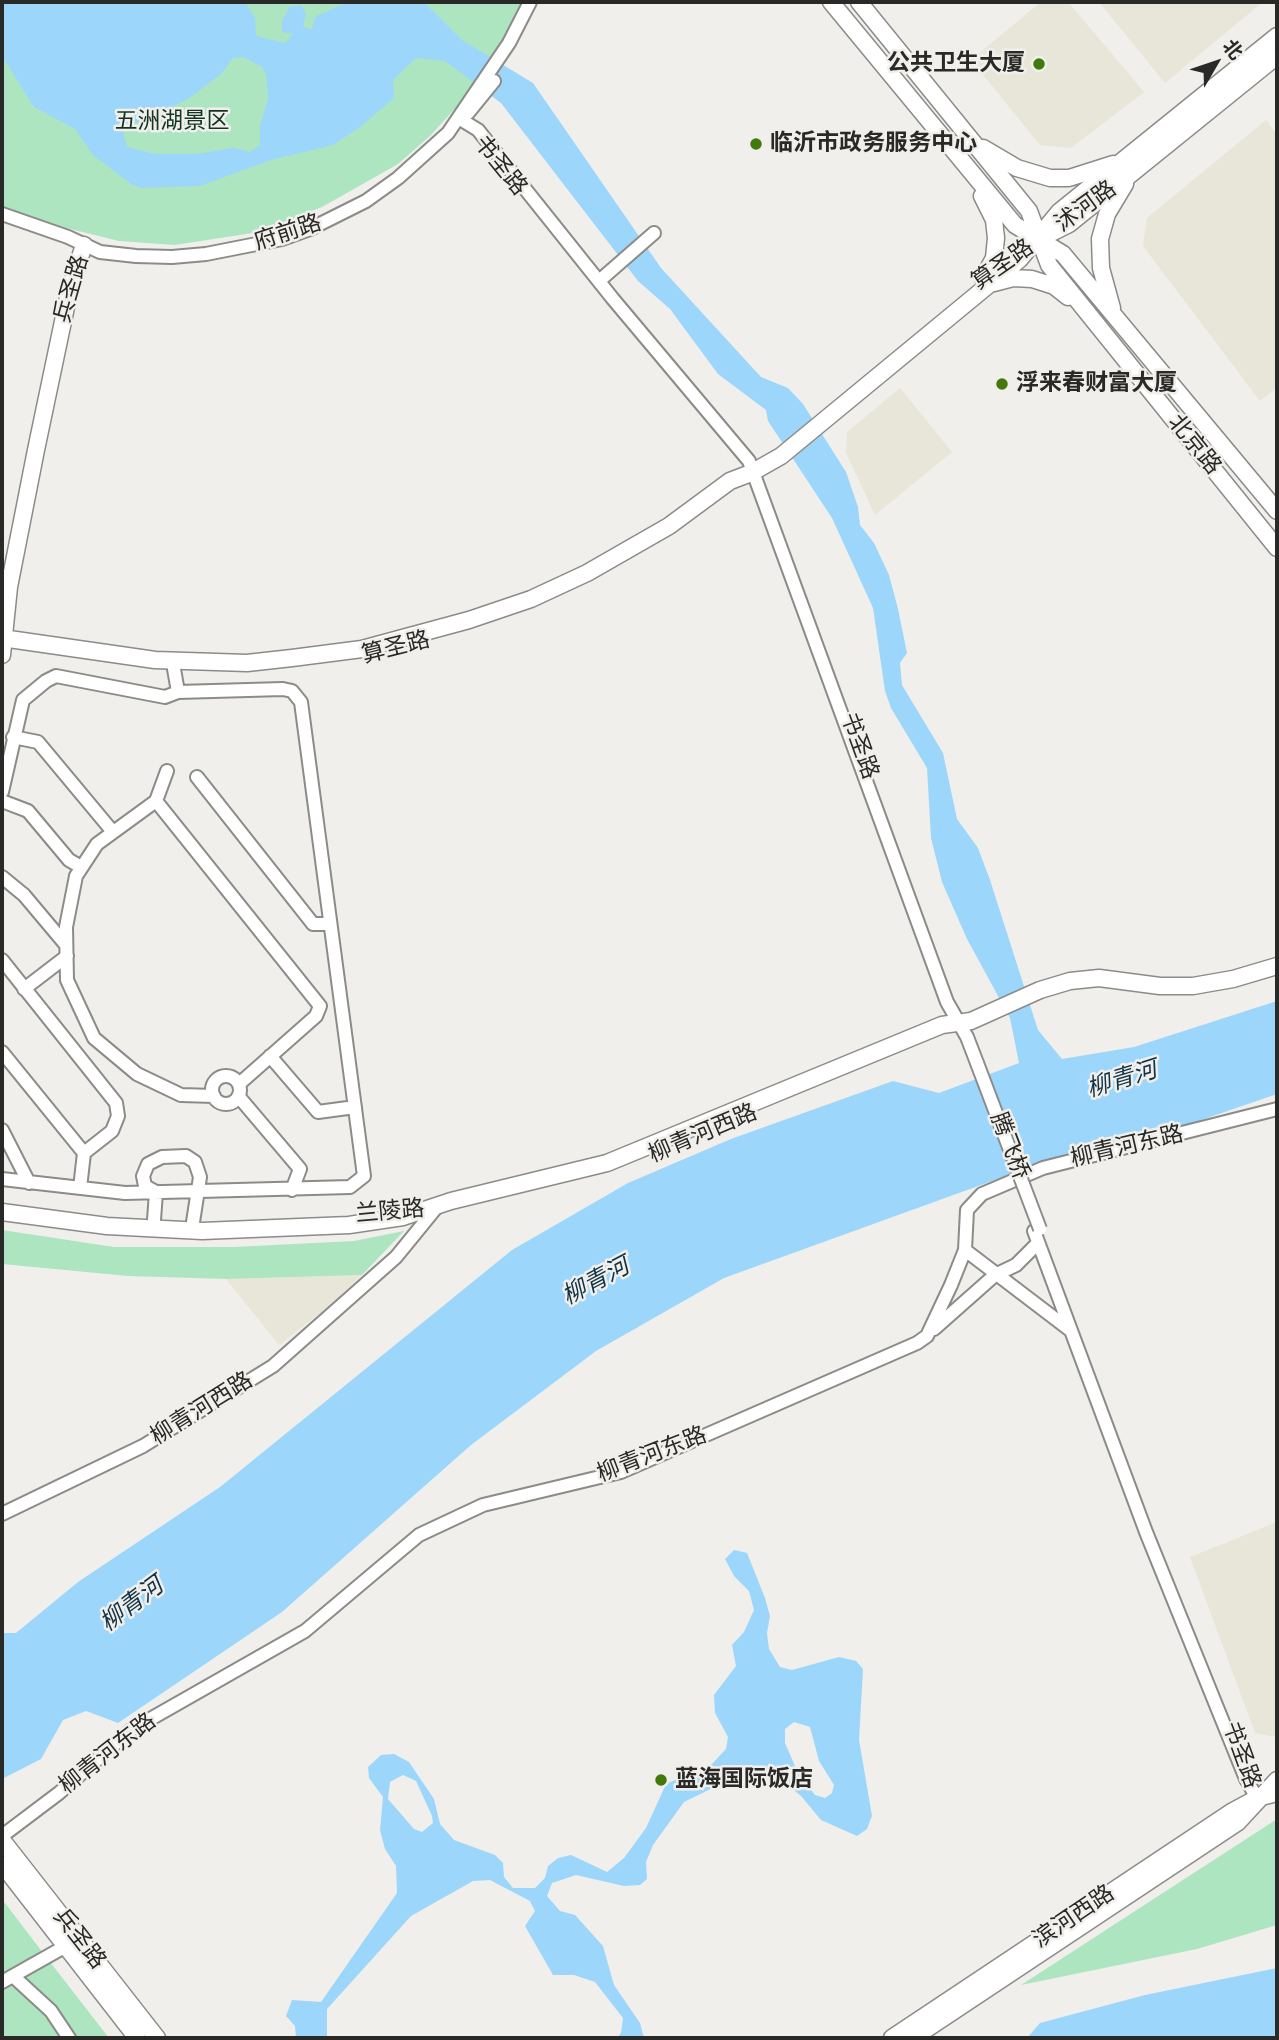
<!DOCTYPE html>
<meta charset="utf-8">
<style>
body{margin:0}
#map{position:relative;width:1279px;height:2040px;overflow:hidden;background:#f0efeb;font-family:"Space Grotesk","Noto Sans SC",sans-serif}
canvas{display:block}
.frame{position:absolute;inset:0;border:4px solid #292927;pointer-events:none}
.north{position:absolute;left:1181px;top:28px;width:70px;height:70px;-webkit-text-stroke:5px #f0efeb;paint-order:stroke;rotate:51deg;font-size:19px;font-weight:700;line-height:28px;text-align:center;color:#292927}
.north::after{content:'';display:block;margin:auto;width:24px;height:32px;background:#292927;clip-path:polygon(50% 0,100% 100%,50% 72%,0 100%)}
</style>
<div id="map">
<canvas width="1279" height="2040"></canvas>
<div class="frame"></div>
<div class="north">北</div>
</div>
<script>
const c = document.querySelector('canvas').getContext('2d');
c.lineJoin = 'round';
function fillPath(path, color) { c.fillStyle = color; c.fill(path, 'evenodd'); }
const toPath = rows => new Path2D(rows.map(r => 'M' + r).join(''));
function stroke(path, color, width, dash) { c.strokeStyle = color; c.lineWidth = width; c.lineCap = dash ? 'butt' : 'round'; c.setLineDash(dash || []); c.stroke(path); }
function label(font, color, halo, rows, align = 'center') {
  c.font = font + ' "Space Grotesk","Noto Sans SC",sans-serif'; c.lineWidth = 5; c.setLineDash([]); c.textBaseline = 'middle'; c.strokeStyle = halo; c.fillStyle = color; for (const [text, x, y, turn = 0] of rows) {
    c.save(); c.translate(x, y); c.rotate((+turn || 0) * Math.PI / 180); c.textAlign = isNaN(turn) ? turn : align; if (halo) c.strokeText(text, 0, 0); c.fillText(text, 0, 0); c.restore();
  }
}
const built = toPath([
 [1041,2,1068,2,1144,92,1071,148,1040,145,971,60],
 [1099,2,1263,2,1165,83],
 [1266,120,1277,135,1277,387,1260,401,1143,246,1147,218],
 [900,388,952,452,875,515,846,453,847,432],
 [362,1275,328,1307,279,1345,226,1279],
 [1277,1522,1277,1737,1255,1733,1190,1557]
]);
const green = toPath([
 [2,2,525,2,502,45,471,91,430,136,398,164,322,207,259,232,175,245,119,241,46,223,2,207],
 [2,1230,114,1247,234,1247,354,1241,404,1231,362,1275,226,1279,128,1276,2,1264],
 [1277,1819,1277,1925,1197,1949,1021,1985],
 [2,1899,40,1949,109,2038,2,2038]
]);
const water = toPath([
 [2,2,245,2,255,18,256,36,285,43,293,34,282,32,282,22,289,7,302,5,306,15,303,26,311,30,316,16,346,3,424,2,462,40,533,83,661,268,761,377,788,388,803,404,846,472,858,507,860,525,874,543,889,575,898,609,907,653,900,663,902,685,943,753,957,819,978,848,990,880,1038,1030,1062,1059,1134,1047,1277,1001,1277,1094,1178,1128,1064,1155,724,1278,596,1351,471,1445,282,1612,118,1723,86,1711,63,1720,41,1759,2,1779,2,1633,16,1633,78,1582,220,1487,512,1250,628,1183,731,1139,893,1081,939,1093,1019,1063,1010,1018,967,939,942,882,931,838,927,768,891,708,885,691,873,608,832,518,768,421,766,410,718,374,670,309,638,281,501,103,445,61,416,58,393,80,394,98,360,127,333,145,271,160,200,186,141,188,131,184,93,155,75,129,34,107,2,56],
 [243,57,262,67,266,74,268,98,260,126,260,145,250,152,234,148,196,154,155,154,127,147,123,133,127,127,188,99,221,74,233,58],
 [734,1550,747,1553,765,1598,770,1616,767,1633,769,1649,780,1667,792,1670,839,1657,856,1661,863,1669,859,1740,872,1816,867,1829,857,1836,821,1820,801,1796,782,1780,758,1775,731,1779,684,1802,653,1845,646,1862,647,1879,640,1885,624,1886,576,1875,552,1883,547,1896,560,1911,575,1915,603,1946,614,1985,640,2023,644,2038,617,2038,621,2033,623,2018,595,1982,574,1975,553,1975,525,1926,535,1911,530,1901,490,1880,473,1881,411,1916,327,2009,327,2038,296,2038,295,2026,286,2016,292,2000,321,2002,397,1893,396,1866,385,1849,380,1830,383,1797,369,1778,368,1767,381,1755,394,1754,409,1762,434,1799,440,1824,454,1840,495,1855,503,1863,504,1877,513,1888,535,1888,545,1878,548,1866,558,1858,571,1855,607,1872,624,1858,646,1828,666,1784,712,1764,726,1749,728,1737,715,1713,714,1695,736,1666,732,1645,744,1632,754,1610,749,1591,734,1576,725,1559],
 [794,1722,810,1727,819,1761,834,1785,832,1793,825,1798,815,1795,798,1773,785,1743,785,1729],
 [403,1775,416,1781,432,1816,433,1823,422,1832,414,1829,388,1799,390,1782],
 [1277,1968,1277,2038,1027,2038,1040,2023,1145,1995]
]);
const minor = toPath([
 [468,113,494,81],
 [460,119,478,130,613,299,749,461,947,1002,967,1037,977,1063],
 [2,214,68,237,100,252,136,256,172,257,206,254,282,239,310,229,366,201,398,178,448,133,509,43,530,2],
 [599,281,654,233],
 [13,737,38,742,113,832],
 [167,771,156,801,97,844,76,876,66,927,67,980,94,1038,137,1074,181,1095,214,1096],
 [197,777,313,924,330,924],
 [2,792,23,700,46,681,56,676,165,697,178,692],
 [2,801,28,811,69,860,81,867],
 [156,801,320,1006,316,1016,239,1084],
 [2,877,24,895,66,945],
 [2,960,116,1103,118,1116,112,1131,84,1153,80,1188],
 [24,989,67,956],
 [2,1052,84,1153],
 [270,1056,318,1112,355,1107],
 '212 1090a14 14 0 1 1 28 0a14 14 0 1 1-28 0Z',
 [239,1097,300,1169,292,1190],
 [2,1130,29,1183],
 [2,1179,125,1193,350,1187,364,1176,301,702,292,691,283,689,178,692,174,669],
 [154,1220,156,1192,145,1186,143,1176,148,1164,162,1157,186,1156,195,1162,200,1177,193,1222],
 [1034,1231,1146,1532,1246,1779,1257,1798],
 [965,1250,1070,1330],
 [934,1329,995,1275,1016,1265,1038,1243],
 [2,1514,143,1446,273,1366,396,1257,436,1208],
 [2,1836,59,1793,131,1730,305,1631,419,1535,483,1505,621,1472,917,1343,927,1336,951,1285,965,1250,967,1210,982,1194,1043,1168,1277,1109],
 [13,1976,51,2011,69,2038],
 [2,1982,66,1946]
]);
const major = toPath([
 [831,2,1015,225,1063,254,1277,511],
 [859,2,1029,211,1049,265,1277,548],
 [983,148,1017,168,1050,178,1069,178,1113,164],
 [982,196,994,220,996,238,994,258,983,278],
 [1041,238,1069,224,1277,56],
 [994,283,1013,278,1032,279,1054,286,1068,297],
 [1112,308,1101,268,1100,239,1107,214,1125,184],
 [2,638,155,660,247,663,292,658,362,649,469,620,531,599,587,573,669,526,730,481,751,473,781,456,1020,259,1059,212,1277,36],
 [2,655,9,587,36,450,70,288,84,245],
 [2,1212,107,1226,202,1231,349,1225,403,1217,451,1201,607,1163,942,1025,971,1021,1040,990,1070,981,1099,978,1160,986,1193,986,1233,979,1277,966],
 [2,1840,157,2038],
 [2,1864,137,2038],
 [892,2038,1233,1811,1257,1798,1277,1793],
 [913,2038,1238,1822,1277,1780]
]);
const minorBridge = toPath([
 [977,1063,1040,1229]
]);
const markers = [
 [1039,64,7,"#43790b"],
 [756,144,7,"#43790b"],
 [1002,384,7,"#43790b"],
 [661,1780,7,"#43790b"]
];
const poiNames = [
 ["公共卫生大厦",1025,64,"right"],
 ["临沂市政务服务中心",770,144],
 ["浮来春财富大厦",1016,384],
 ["蓝海国际饭店",675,1780]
];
const parkNames = [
 ["五洲湖景区",172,122]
];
const streetNames = [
 ["书圣路",500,166,51],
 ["沭河路",1086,207,-36],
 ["府前路",288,233,-18],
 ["算圣路",1003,265,-35],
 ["兵圣路",72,289,-74],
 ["北京路",1194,445,51],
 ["算圣路",396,648,-14],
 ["书圣路",859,746,70],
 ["柳青河西路",703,1134,-23],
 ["腾飞桥",1009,1146,69],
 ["柳青河东路",1127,1147,-13],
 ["兰陵路",390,1212,-5],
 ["柳青河西路",202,1409,-32],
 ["柳青河东路",652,1455,-21],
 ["柳青河东路",108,1754,-38],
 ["书圣路",1241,1755,70],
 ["滨河西路",1074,1917,-34],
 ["兵圣路",79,1939,52]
];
const waterNames = [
 ["柳青河",1122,1080,-17],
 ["柳青河",596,1282,-28],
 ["柳青河",132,1605,-37]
];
fillPath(built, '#e8e5d9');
fillPath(green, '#ade5c1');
fillPath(water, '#9cd7fb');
stroke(minor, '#8c8b88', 16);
stroke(major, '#8c8b88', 19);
stroke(minor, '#fff', 12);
stroke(major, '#fff', 16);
stroke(minorBridge, '#8c8b88', 16, []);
stroke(minorBridge, '#fff', 12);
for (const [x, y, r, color] of markers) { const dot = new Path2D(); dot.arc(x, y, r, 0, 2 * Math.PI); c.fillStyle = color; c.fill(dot); stroke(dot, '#f0efeb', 2.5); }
label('bold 23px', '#292927', '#f0efeb', poiNames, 'left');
label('23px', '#143422', '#f0efeb', parkNames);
label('23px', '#292927', '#f0efeb', streetNames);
label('italic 24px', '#113345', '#f0efeb', waterNames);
</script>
